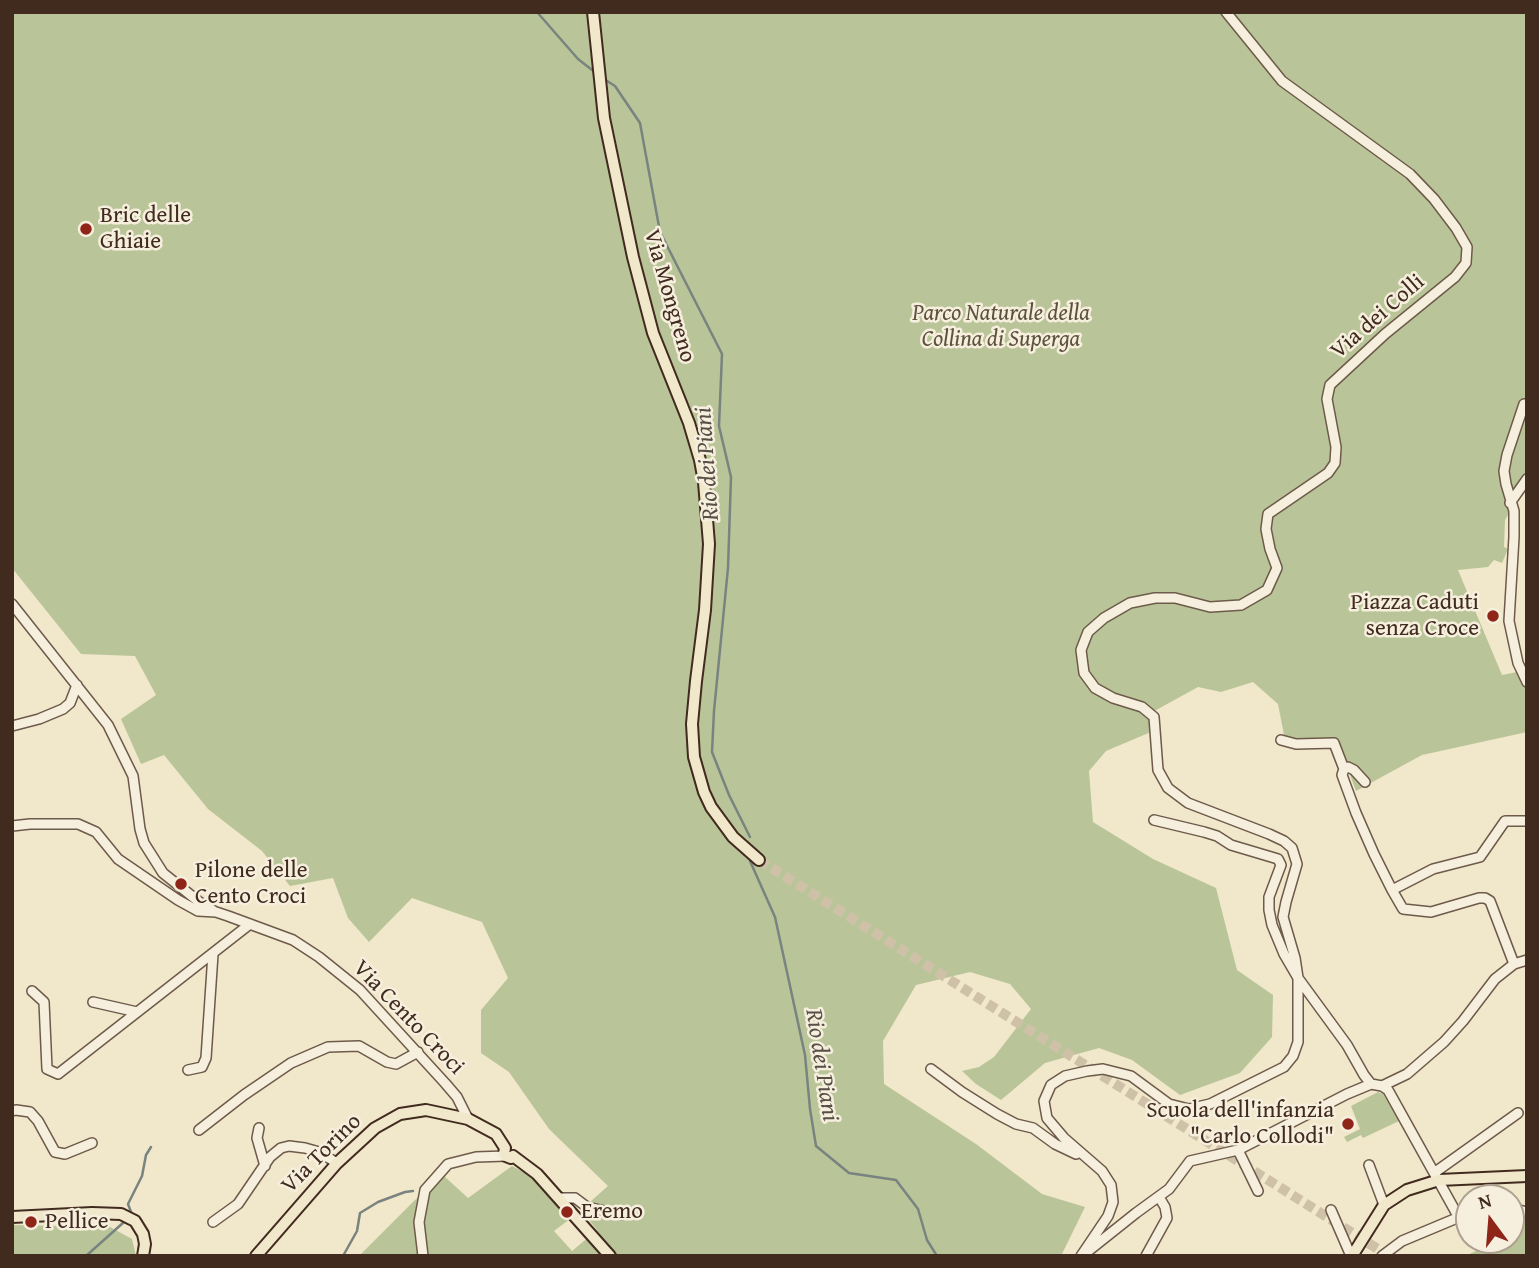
<!DOCTYPE html>
<style>
body{margin:0}
#map{position:relative;width:1539px;height:1268px;overflow:hidden;background:#f1e7ca;font-family:"Gentium Book Plus",serif}
canvas{display:block}
.frame{position:absolute;inset:0;border:14px solid #412b1f;pointer-events:none}
.north{position:absolute;left:1455px;top:1184px;width:70px;height:70px;box-sizing:border-box;background:#f6efdd;border:2px solid #aea191;border-radius:50%;rotate:344deg;font-size:19px;font-weight:700;line-height:28px;text-align:center;color:#412b1f}
.north::after{content:'';display:block;margin:auto;width:24px;height:32px;background:#8f2418;clip-path:polygon(50% 0,100% 100%,50% 72%,0 100%)}
</style>
<div id="map">
<canvas width="1539" height="1268"></canvas>
<div class="frame"></div>
<div class="north">N</div>
</div>
<script>
const c = document.querySelector('canvas').getContext('2d');
c.lineJoin = 'round';
function fillPath(path, color) { c.fillStyle = color; c.fill(path, 'evenodd'); }
const toPath = rows => new Path2D(rows.map(r => 'M' + r).join(''));
function stroke(path, color, width, dash) { c.strokeStyle = color; c.lineWidth = width; c.lineCap = dash ? 'butt' : 'round'; c.setLineDash(dash || []); c.stroke(path); }
function label(font, color, halo, rows, align = 'center') {
  c.font = font + ' "Gentium Book Plus",serif'; c.lineWidth = 5; c.setLineDash([]); c.textBaseline = 'middle'; c.strokeStyle = halo; c.fillStyle = color; for (const [text, x, y, turn = 0] of rows) {
    c.save(); c.translate(x, y); c.rotate((+turn || 0) * Math.PI / 180); c.textAlign = isNaN(turn) ? turn : align; if (halo) c.strokeText(text, 0, 0); c.fillText(text, 0, 0); c.restore();
  }
}
const green = toPath([
 [12,12,1527,12,1527,482,1505,520,1504,547,1508,549,1502,563,1494,560,1488,567,1458,570,1502,675,1517,672,1527,692,1527,732,1422,755,1356,791,1337,740,1308,744,1285,740,1278,704,1253,682,1221,692,1198,687,1149,714,1158,729,1106,751,1089,771,1093,822,1153,859,1216,888,1237,970,1273,995,1272,1037,1240,1073,1180,1095,1132,1060,1099,1048,1045,1063,1001,1100,976,1084,962,1071,979,1067,994,1057,1031,1009,1010,984,970,972,916,985,883,1041,884,1084,976,1144,1042,1194,1085,1207,1061,1256,359,1256,415,1200,444,1176,468,1198,512,1166,536,1179,570,1219,554,1231,572,1251,597,1230,581,1210,608,1186,549,1129,509,1072,481,1053,481,1010,508,978,482,922,412,898,369,942,348,918,333,878,290,886,262,851,208,809,164,755,141,764,121,719,156,695,135,656,81,654,12,568],
 [1378,1092,1383,1094,1399,1121,1363,1138,1361,1135,1347,1142,1344,1137,1360,1129,1351,1106],
 [1511,1219,1527,1222,1527,1253,1525,1256,1465,1256,1476,1251,1472,1240,1511,1240],
 [12,1225,110,1227,132,1239,136,1256,12,1256]
]);
const stream = toPath([
 [537,12,578,59,596,73],
 [604,79,615,86,640,123,660,232,722,354,719,426,731,477,728,568,714,711,712,752,729,795,750,837],
 [750,861,775,917,805,1055,810,1109,816,1146,849,1173,896,1180,918,1209,927,1240,937,1256],
 [131,1212,128,1204,142,1176,146,1155,151,1147],
 [86,1256,124,1222],
 [343,1256,357,1231,360,1213,378,1202,405,1192,413,1191]
]);
const majorTunnel = toPath([
 [759,860,1389,1256]
]);
const minor = toPath([
 [1524,404,1507,455,1504,471,1506,484,1514,511,1514,537,1509,621,1518,663,1527,682],
 [1510,503,1527,479],
 [12,604,108,725,133,776,140,829,144,843,163,873,198,901,214,911],
 [12,726,39,719,63,709,70,703,77,685],
 [1281,740,1296,744,1334,743,1344,769],
 [1365,782,1354,770,1348,767,1344,769,1342,775,1356,813,1374,854,1392,890],
 [1154,820,1204,832,1217,836,1231,845,1278,859,1281,865,1269,897,1269,910,1272,925,1284,954,1298,978,1347,1045,1364,1075,1371,1084],
 [12,826,30,824,78,824,96,832,118,859,178,900,198,911,216,912,228,916,293,940,319,957,360,990,445,1083,457,1097,468,1119],
 [1514,964,1490,901,1485,898,1479,898,1431,912,1403,909,1392,890,1433,869,1480,857,1505,821,1527,821],
 [32,991,44,1002,47,1069,58,1074,250,924],
 [93,1002,137,1012],
 [931,1069,962,1092,997,1114,1016,1124,1033,1128,1055,1144,1076,1154],
 [188,1070,202,1067,206,1058,213,954],
 [1382,1086,1388,1090,1458,1216],
 [12,1111,16,1110,30,1112,38,1121,55,1152,65,1154,92,1143],
 [259,1128,257,1138,265,1166],
 [199,1130,244,1095,291,1063,328,1047,359,1046,387,1062,396,1064,418,1052],
 [1238,1150,1258,1191],
 [1369,1165,1384,1205],
 [1434,1173,1518,1113],
 [560,1198,575,1198,587,1207,622,1215],
 [1511,1208,1527,1212],
 [1331,1210,1351,1256],
 [213,1222,238,1204,270,1157,281,1148,289,1146,305,1148,319,1152,337,1163],
 [1087,1252,1136,1213,1169,1189,1190,1161,1238,1150,1347,1094,1371,1084,1382,1086,1407,1074,1444,1042,1463,1021,1495,979,1514,964,1527,960],
 [423,1256,419,1222,425,1190,448,1164,476,1157,506,1156],
 [1081,1256,1108,1216,1113,1202,1111,1185,1102,1171,1064,1138,1047,1118,1044,1101,1051,1085,1065,1076,1087,1071,1103,1069,1131,1076,1169,1104,1189,1109,1210,1104,1284,1067,1293,1056,1298,1042,1298,978,1295,958,1283,917,1286,902,1297,864,1292,848,1284,841,1269,834,1188,803,1168,788,1158,770,1154,717,1142,707,1113,698,1095,688,1084,673,1081,650,1088,632,1104,618,1130,603,1155,598,1175,598,1210,607,1241,605,1267,590,1277,568,1270,549,1266,529,1268,514,1328,473,1335,463,1336,447,1327,399,1330,385,1385,334,1455,277,1466,263,1467,247,1456,228,1434,199,1410,174,1282,81,1226,12],
 [1146,1256,1167,1218,1165,1207,1159,1197],
 [1382,1256,1402,1241,1469,1213]
]);
const major = toPath([
 [593,12,604,118,633,257,653,333,689,423,700,460,704,482,709,544,705,610,696,681,692,724,694,757,704,792,711,807,733,837,759,860],
 [12,1217,92,1213,121,1214,135,1221,143,1234,145,1244,143,1256],
 [256,1256,337,1163,375,1128,400,1114,426,1110,468,1119,496,1134,505,1148,504,1154,506,1156,511,1158,513,1156,537,1174,610,1256],
 [1352,1256,1384,1205,1407,1190,1439,1180,1527,1176]
]);
const markers = [
 [86,229,7,"#8f2418"],
 [1493,616,7,"#8f2418"],
 [181,884,7,"#8f2418"],
 [1348,1124,7,"#8f2418"],
 [567,1212,7,"#8f2418"],
 [31,1222,7,"#8f2418"]
];
const poiNames = [
 ["Bric delle",100,216],
 ["Ghiaie",100,242],
 ["Piazza Caduti",1479,603,"right"],
 ["senza Croce",1479,629,"right"],
 ["Pilone delle",195,871],
 ["Cento Croci",195,897],
 ["Scuola dell'infanzia",1334,1111,"right"],
 ["\"Carlo Collodi\"",1334,1137,"right"],
 ["Eremo",581,1212],
 ["Pellice",45,1222]
];
const streetNames = [
 ["Via Mongreno",669,296,74],
 ["Via dei Colli",1378,317,-41],
 ["Via Cento Croci",408,1018,46],
 ["Via Torino",322,1154,-45]
];
const parkNames = [
 ["Parco Naturale della",1001,314],
 ["Collina di Superga",1001,340]
];
const waterNames = [
 ["Rio dei Piani",708,464,-94],
 ["Rio dei Piani",821,1065,81]
];
fillPath(green, '#b9c598');
stroke(stream, '#79837f', 2.5);
stroke(majorTunnel, '#cec1a8', 10, [10, 5]);
stroke(minor, '#6d5a4a', 12);
stroke(major, '#412b1f', 14);
stroke(minor, '#f6efdd', 9);
stroke(major, '#f1e7ca', 10);
for (const [x, y, r, color] of markers) { const dot = new Path2D(); dot.arc(x, y, r, 0, 2 * Math.PI); c.fillStyle = color; c.fill(dot); stroke(dot, '#f6efdd', 2.5); }
label('23px', '#412b1f', '#f6efdd', poiNames, 'left');
label('23px', '#412b1f', '#f6efdd', streetNames);
label('italic 23px', '#5f523d', '#f6efdd', parkNames);
label('italic 24px', '#585047', '#f6efdd', waterNames);
</script>
